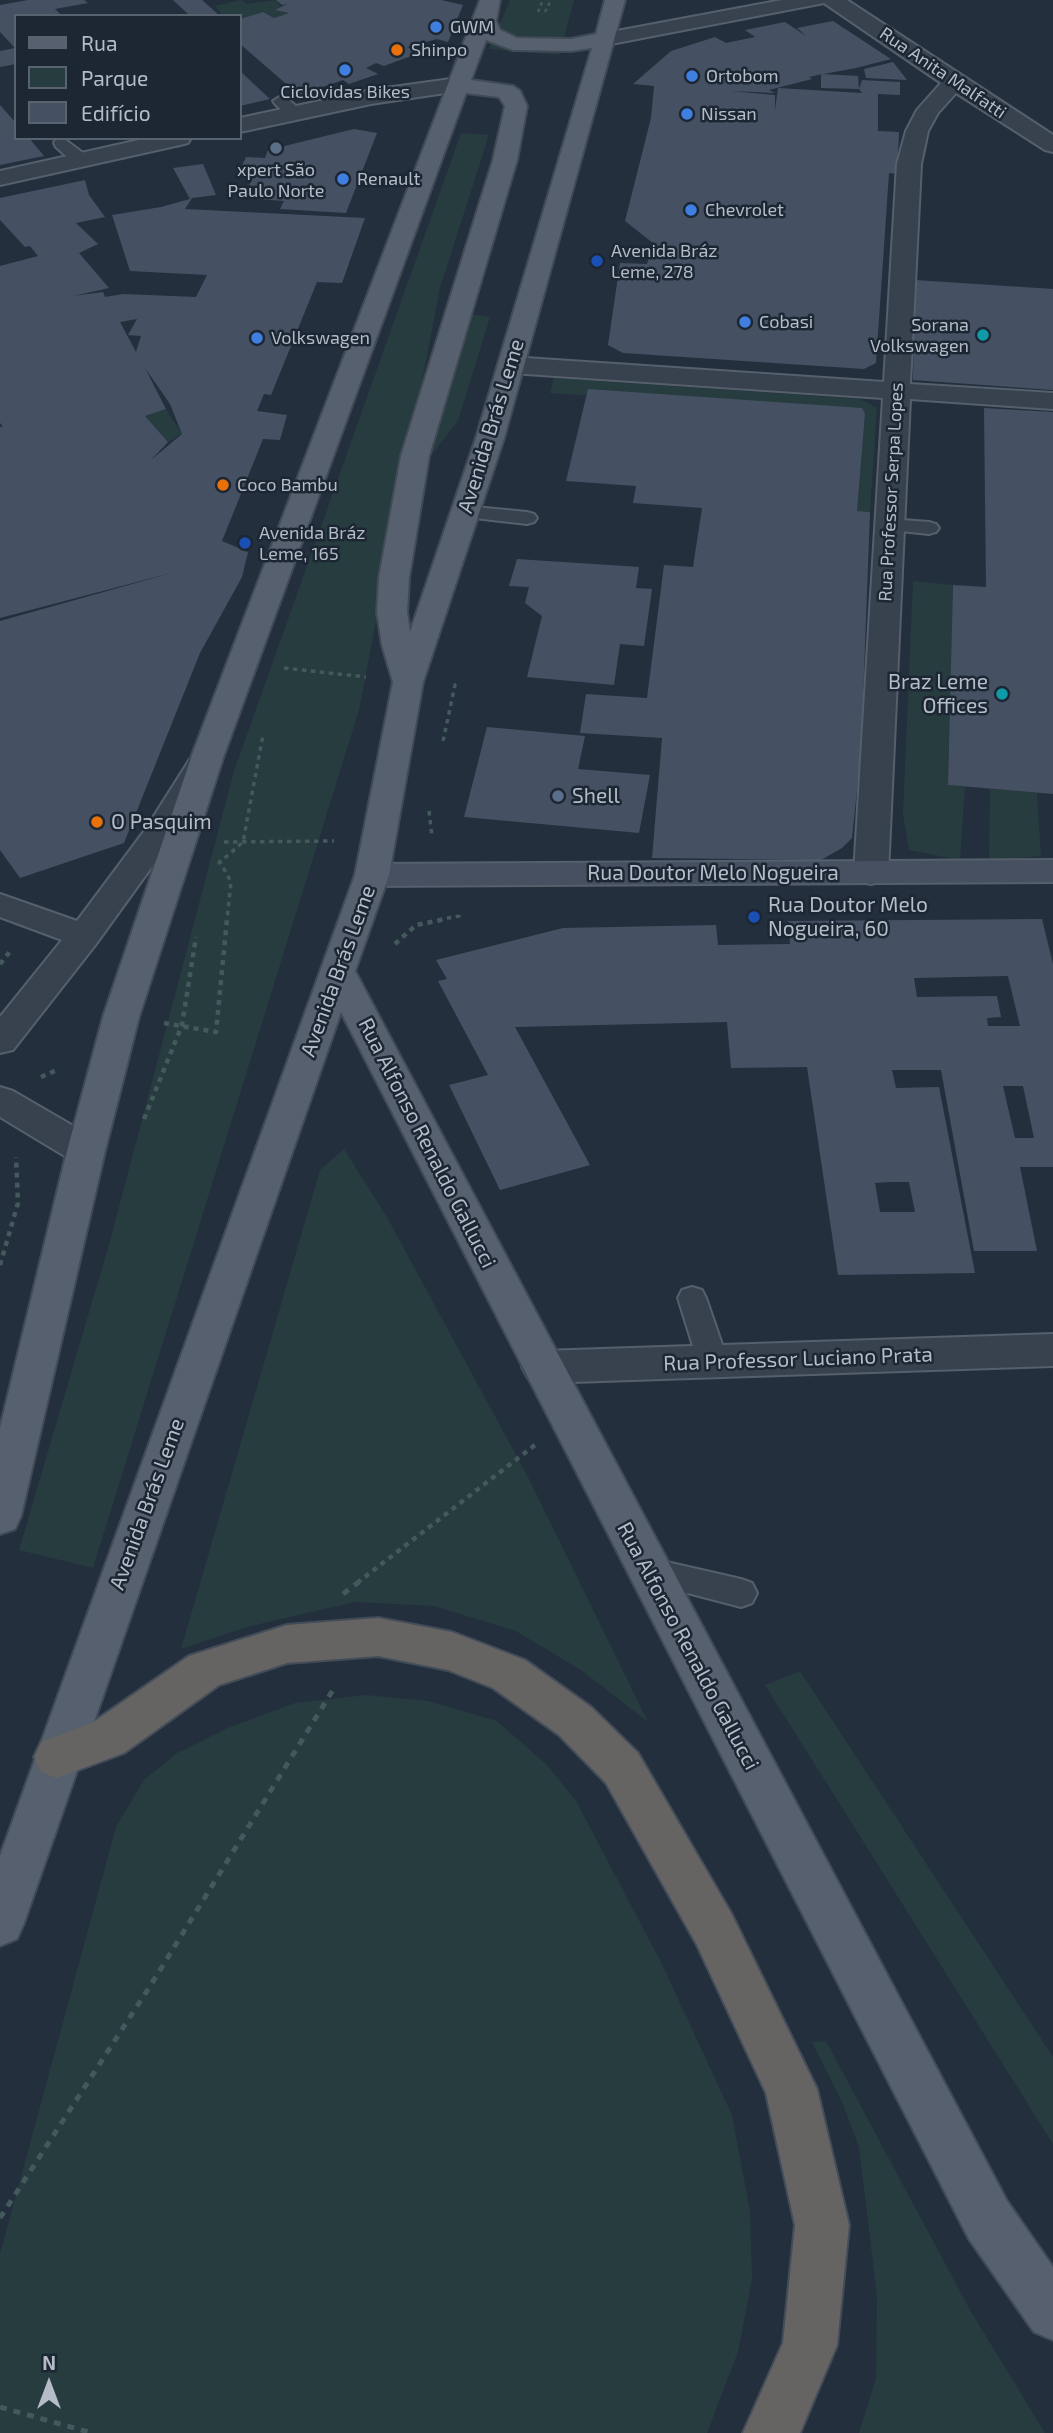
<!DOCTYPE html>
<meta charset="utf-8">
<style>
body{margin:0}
#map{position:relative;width:1053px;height:2433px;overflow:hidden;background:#242f3e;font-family:"Exo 2",sans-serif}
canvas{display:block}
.legend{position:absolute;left:14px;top:14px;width:228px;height:126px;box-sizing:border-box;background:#1d2633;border:2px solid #59626f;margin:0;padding:9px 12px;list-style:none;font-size:21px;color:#b4bcc9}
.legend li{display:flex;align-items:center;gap:14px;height:35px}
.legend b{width:35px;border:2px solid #59626f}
.north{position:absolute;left:14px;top:2349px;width:70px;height:70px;-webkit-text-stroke:5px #1d2633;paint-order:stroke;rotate:0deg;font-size:19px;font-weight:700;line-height:28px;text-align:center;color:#b4bcc9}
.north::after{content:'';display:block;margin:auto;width:24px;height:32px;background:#b4bcc9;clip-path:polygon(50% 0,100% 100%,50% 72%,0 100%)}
</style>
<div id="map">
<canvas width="1053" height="2433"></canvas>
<ul class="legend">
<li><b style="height:9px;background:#56606e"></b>Rua</li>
<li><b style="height:19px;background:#263c3f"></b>Parque</li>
<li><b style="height:19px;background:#455162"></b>Edifício</li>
</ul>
<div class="north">N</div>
</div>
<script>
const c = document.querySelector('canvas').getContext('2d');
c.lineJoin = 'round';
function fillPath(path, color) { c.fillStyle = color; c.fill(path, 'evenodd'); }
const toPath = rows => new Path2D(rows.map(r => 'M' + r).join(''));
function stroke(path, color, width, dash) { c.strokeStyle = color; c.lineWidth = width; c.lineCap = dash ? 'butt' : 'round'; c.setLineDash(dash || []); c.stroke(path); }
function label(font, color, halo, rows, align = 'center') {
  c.font = font + ' "Exo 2",sans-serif'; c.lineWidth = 5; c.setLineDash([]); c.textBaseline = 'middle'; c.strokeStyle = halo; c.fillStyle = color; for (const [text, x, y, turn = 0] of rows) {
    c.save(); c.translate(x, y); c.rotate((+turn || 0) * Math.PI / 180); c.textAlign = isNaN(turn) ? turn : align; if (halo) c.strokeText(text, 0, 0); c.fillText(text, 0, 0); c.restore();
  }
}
const green = toPath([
 [241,0,247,4,276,0,281,7,276,10,289,13,274,18,263,12,240,19,240,16,223,16,215,6],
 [510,0,574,0,559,55,489,49],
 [461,133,489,135,440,288,406,465,468,314,490,317,458,421,422,467,405,471,359,710,93,1568,19,1550,110,1241,234,771],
 [554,378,860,399,877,408,870,512,857,511,865,414,550,393],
 [166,409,182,434,168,442,145,416],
 [913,581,953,585,948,785,965,787,960,860,909,850,903,814],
 [990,789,1037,793,1041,856,989,861],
 [344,1149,388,1219,529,1479,648,1722,581,1670,516,1631,434,1606,355,1602,247,1627,181,1649,320,1170],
 [800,1671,1053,2057,1053,2144,765,1685],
 [366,1695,428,1701,497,1721,547,1765,576,1801,661,1962,732,2115,750,2211,752,2279,738,2352,707,2433,0,2433,0,2254,116,1827,144,1780,177,1753,230,1727,295,1703],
 [826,2041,970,2310,1045,2433,859,2433,876,2379,877,2296,859,2147,843,2104,812,2042]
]);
const building = toPath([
 [28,0,84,0,88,3,55,9,62,16,16,16,16,64,0,67,0,51,15,48,0,32,0,5],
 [173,0,202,0,220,16,190,16],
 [276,0,441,0,463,5,448,42,437,39,407,47,422,52,384,66,376,63,366,68,378,74,349,84,343,80,299,95,240,44,240,19,263,12,274,18,289,13,275,10,287,4,282,5],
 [833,21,891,59,856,68,818,75,809,77,812,79,769,90,775,93,730,91,775,95,775,110,778,88,862,93,859,89,821,88,821,74,858,76,859,89,862,80,900,82,900,95,878,94,878,131,899,132,897,174,889,173,876,363,864,369,623,353,608,345,620,263,647,264,653,243,625,221,651,118,654,86,633,84,671,51,715,37,726,43,755,37,745,30,785,22,806,36,797,28],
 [893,62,907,80,866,78,864,69],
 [240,71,270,99,240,106],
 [0,105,16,123,16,138,29,138,44,156,0,165],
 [354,129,377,133,346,213,280,209,284,201,243,198,255,173,239,172,246,157,265,158,268,150],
 [203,164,216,195,192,198,185,209,365,218,342,283,317,282,271,395,264,394,257,411,287,415,280,440,263,439,222,541,248,552,242,577,200,653,124,843,20,878,0,850,0,621,175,572,0,618,0,427,3,427,0,423,0,266,38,256,30,246,25,247,0,220,0,198,85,180,89,195,105,217,76,223,98,244,79,253,109,288,73,296,103,292,105,297,123,294,196,297,207,275,130,271,112,215,161,207,190,199,173,168],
 [137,319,128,335,141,336,136,352,120,322],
 [145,368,170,404,182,434,151,460,168,442,145,416,166,409],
 [915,280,1053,289,1053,390,913,380],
 [588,389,862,408,865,414,857,511,870,512,861,751,852,838,842,848,821,860,652,858,662,738,580,733,586,694,647,698,664,565,693,567,702,508,633,503,636,486,566,481],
 [984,408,1053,412,1053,794,948,785,953,585,986,587],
 [517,559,639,567,636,588,652,589,644,646,620,644,614,685,527,677,542,616,525,603,529,587,509,586],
 [487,727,585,736,578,769,650,775,639,833,464,817],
 [1042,919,1053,964,1053,1167,1020,1167,1037,1251,974,1251,941,1070,892,1070,896,1088,939,1087,975,1273,838,1275,807,1067,731,1068,727,1022,515,1027,590,1165,500,1190,449,1085,488,1075,438,981,447,979,436,960,563,928,716,925,718,945,790,944,788,921],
 [1008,976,1020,1026,988,1026,987,1018,1001,1017,997,996,917,997,914,978],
 [1003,1086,1023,1086,1034,1138,1015,1138],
 [890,1182,909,1182,915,1212,880,1212,875,1183]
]);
const pathFar3 = toPath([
 [538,12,543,0],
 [545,12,551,0]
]);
const pathFar2 = toPath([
 [284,668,366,677],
 [443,741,455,685,451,685],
 [429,811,432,837],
 [224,842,334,841],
 [219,860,231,882,227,920],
 [218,864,243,842,263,735],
 [438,920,459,916,459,913]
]);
const pathFar1 = toPath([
 [395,944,416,925,446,919],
 [0,964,12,949],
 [164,1023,216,1032,227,919],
 [41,1077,59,1069],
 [144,1119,182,1025,196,937],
 [0,1265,18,1203,16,1157],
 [357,1583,535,1445]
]);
const path = toPath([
 [343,1594,359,1582],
 [0,2218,152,1983,336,1685],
 [0,2407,92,2433]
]);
const service = toPath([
 [281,96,287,98,300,110,302,113,300,116,288,116,275,104,273,101,281,96],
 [63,138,87,156,89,160,87,164,75,164,56,147,54,143,56,139,63,138],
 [464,506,527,512,534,514,537,518,534,522,527,524,457,516,454,512,457,508,464,506],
 [889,519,929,522,936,524,939,528,936,532,929,534,882,529,879,525,882,521,889,519],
 [692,1287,702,1290,706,1298,728,1362,723,1370,713,1374,703,1370,698,1362,678,1298,682,1290,692,1287],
 [649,1558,741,1579,752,1583,757,1593,752,1603,741,1607,638,1580,633,1571,638,1562,649,1558]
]);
const minor = toPath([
 [782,0,847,0,1053,135,1053,152,1045,150,956,93,938,113,928,131,921,164,910,384,1053,393,1053,409,910,399,888,873,883,881,871,884,859,881,854,873,883,398,511,373,502,371,498,365,502,359,511,357,884,382,897,164,906,131,917,110,941,83,824,3,606,45,598,44,595,39,598,34,606,33,782,0],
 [1053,1334,1053,1366,542,1383,528,1378,522,1367,528,1356,542,1351,1053,1334]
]);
const tertiary = toPath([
 [458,78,466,80,469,85,466,90,371,104,240,132,240,118,371,90,458,78],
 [148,138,191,138,188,143,180,145,0,185,0,171,148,138],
 [201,756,212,759,217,766,169,843,96,944,13,1050,0,1053,0,1017,62,940,0,917,0,894,77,921,145,830,190,759,201,756],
 [0,1087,13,1091,99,1141,105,1151,99,1161,86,1165,73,1161,0,1117,0,1087]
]);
const secondary = toPath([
 [1053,860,1053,882,372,886,360,883,355,875,360,867,372,864,1053,860]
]);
const primary = toPath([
 [480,0,500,0,496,21,500,30,517,38,571,39,596,34,605,0,625,0,504,438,423,682,389,875,355,971,1007,2201,1053,2267,1053,2340,1034,2332,969,2239,341,1012,24,1923,17,1939,0,1946,0,1856,355,875,393,682,382,645,377,612,379,578,401,456,493,160,505,106,499,97,466,93,224,755,139,1017,105,1151,21,1516,15,1529,0,1534,0,1428,67,1151,103,1017,192,755,480,0],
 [486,40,513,50,571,51,592,48,476,438,410,632,407,612,409,578,429,456,517,160,527,106,520,91,513,86,471,80,486,40]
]);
const trunk = toPath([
 [378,1618,452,1632,525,1660,591,1707,638,1753,731,1913,817,2089,849,2225,837,2345,800,2433,743,2433,783,2343,795,2225,766,2093,697,1945,606,1783,559,1735,493,1688,448,1670,378,1656,287,1663,219,1685,124,1753,57,1778,41,1772,34,1757,41,1742,92,1723,189,1656,287,1625,378,1618]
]);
const markers = [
 [436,27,7,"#3f7fe0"],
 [397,50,7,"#e8710a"],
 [345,70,7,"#3f7fe0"],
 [692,76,7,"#3f7fe0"],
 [687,114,7,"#3f7fe0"],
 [276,148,7,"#5c6f8a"],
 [343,179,7,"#3f7fe0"],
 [691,210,7,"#3f7fe0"],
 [597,261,7,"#1a4fb4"],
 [745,322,7,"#3f7fe0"],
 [983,335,7,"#0f9aa8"],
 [257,338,7,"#3f7fe0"],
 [223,485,7,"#e8710a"],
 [245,543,7,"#1a4fb4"],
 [1002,694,7,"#0f9aa8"],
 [558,796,7,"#5c6f8a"],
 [97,822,7,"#e8710a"],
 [754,917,7,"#1a4fb4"]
];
const farPoinames = [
 ["GWM",450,27],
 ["Shinpo",411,50],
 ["Ortobom",706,76],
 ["Ciclovidas Bikes",345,92,"center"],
 ["Nissan",701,114],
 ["xpert São",276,170,"center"],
 ["Paulo Norte",276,191,"center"],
 ["Renault",357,179],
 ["Chevrolet",705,210],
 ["Avenida Bráz",611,251],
 ["Leme, 278",611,272],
 ["Cobasi",759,322],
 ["Sorana",969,325,"right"],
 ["Volkswagen",969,346,"right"],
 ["Volkswagen",271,338],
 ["Coco Bambu",237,485],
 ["Avenida Bráz",259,533],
 ["Leme, 165",259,554]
];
const farStreetnames = [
 ["Rua Anita Malfatti",943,73,34],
 ["Rua Professor Serpa Lopes",891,492,-87]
];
const streetNames = [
 ["Avenida Brás Leme",491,426,-73],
 ["Rua Doutor Melo Nogueira",713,873],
 ["Avenida Brás Leme",338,971,-70],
 ["Rua Alfonso Renaldo Gallucci",427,1143,63],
 ["Rua Professor Luciano Prata",798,1359,-2],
 ["Avenida Brás Leme",147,1504,-70],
 ["Rua Alfonso Renaldo Gallucci",688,1646,62]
];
const poiNames = [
 ["Braz Leme",988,682,"right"],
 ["Offices",988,706,"right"],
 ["Shell",572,796],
 ["O Pasquim",111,822],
 ["Rua Doutor Melo",768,905],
 ["Nogueira, 60",768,929]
];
fillPath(green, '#263c3f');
fillPath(building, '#455162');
stroke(service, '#565f6c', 4);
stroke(minor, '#565f6c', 4);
stroke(tertiary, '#565f6c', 4);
stroke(secondary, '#565f6c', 4);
stroke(primary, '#414a57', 4);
stroke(trunk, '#434c59', 4);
stroke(pathFar3, '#44595c', 2.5, [3.5, 3.5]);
stroke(pathFar2, '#44595c', 3.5, [4.5, 4.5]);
stroke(pathFar1, '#44595c', 4.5, [5, 5]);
stroke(path, '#44595c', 5, [7, 7]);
fillPath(service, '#38414e');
fillPath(minor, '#38414e');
fillPath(tertiary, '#38414e');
fillPath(secondary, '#465061');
fillPath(primary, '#56606e');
fillPath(trunk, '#656462');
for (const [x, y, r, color] of markers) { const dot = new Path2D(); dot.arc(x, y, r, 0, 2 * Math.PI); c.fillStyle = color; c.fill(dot); stroke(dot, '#1d2633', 2.5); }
label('18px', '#b4bcc9', '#1d2633', farPoinames, 'left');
label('18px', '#b4bcc9', '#1d2633', farStreetnames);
label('21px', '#b4bcc9', '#1d2633', streetNames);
label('21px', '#b4bcc9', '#1d2633', poiNames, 'left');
</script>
